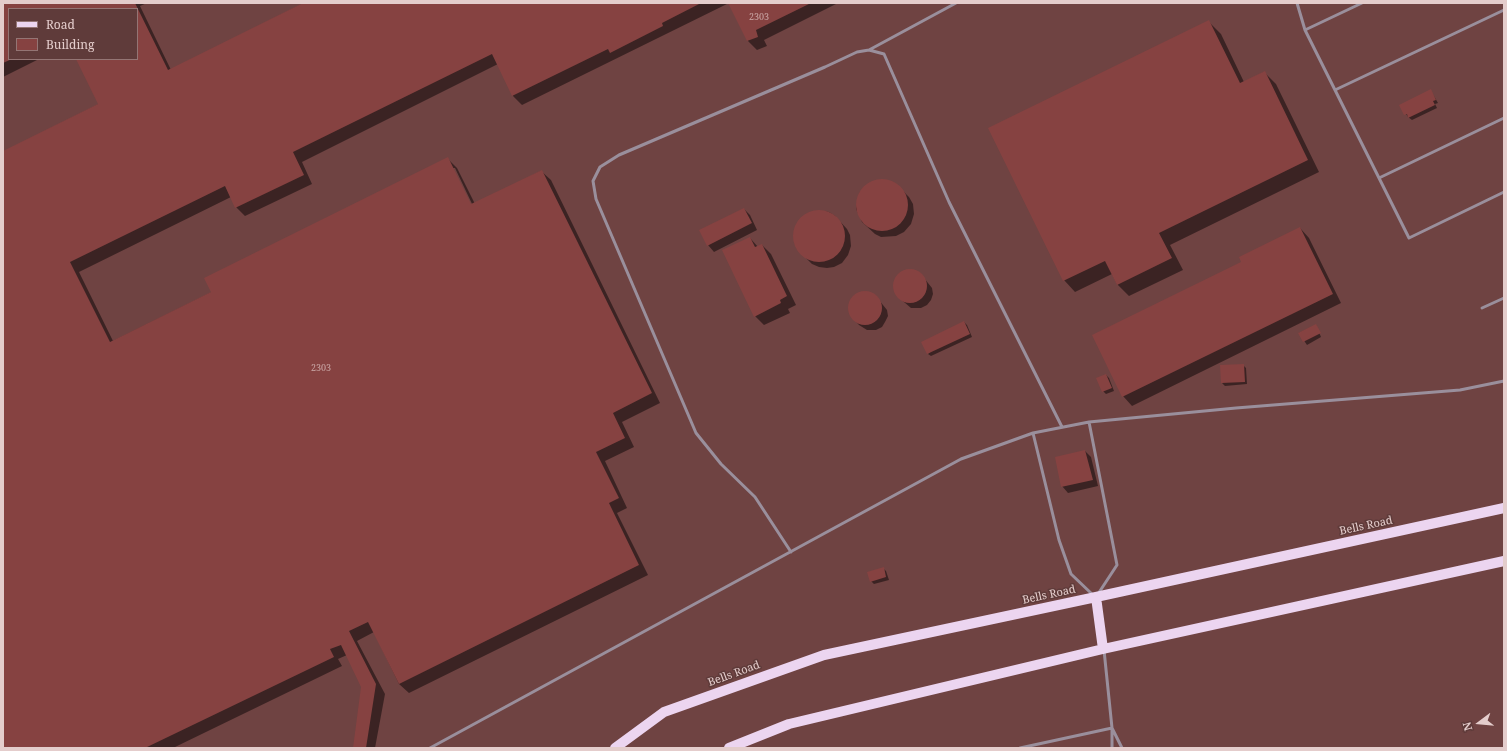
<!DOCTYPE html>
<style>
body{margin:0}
#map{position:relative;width:1507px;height:751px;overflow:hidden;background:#5f3b3a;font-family:"Noto Serif",serif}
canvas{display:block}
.frame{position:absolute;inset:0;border:4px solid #e4cdcc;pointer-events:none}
.legend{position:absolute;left:8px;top:8px;width:130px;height:52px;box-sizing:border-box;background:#5f3b3a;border:1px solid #947574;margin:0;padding:5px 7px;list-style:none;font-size:12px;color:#e4cdcc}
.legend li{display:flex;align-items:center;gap:8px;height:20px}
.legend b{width:20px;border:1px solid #947574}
.north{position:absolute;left:1459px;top:703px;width:40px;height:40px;-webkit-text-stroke:3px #5f3b3a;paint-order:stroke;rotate:254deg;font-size:11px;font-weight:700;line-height:16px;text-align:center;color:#e4cdcc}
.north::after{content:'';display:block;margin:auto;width:14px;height:18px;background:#e4cdcc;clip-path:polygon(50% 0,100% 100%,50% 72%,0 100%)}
</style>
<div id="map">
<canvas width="1507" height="751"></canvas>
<div class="frame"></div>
<ul class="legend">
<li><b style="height:5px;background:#ecd5f0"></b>Road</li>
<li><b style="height:11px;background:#864241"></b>Building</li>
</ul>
<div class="north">N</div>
</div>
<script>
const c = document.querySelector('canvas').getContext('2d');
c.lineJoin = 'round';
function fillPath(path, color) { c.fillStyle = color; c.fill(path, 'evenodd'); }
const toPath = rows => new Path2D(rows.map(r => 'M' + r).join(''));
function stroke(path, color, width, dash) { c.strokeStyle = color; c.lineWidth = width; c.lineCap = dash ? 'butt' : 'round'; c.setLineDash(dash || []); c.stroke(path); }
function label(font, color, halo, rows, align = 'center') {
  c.font = font + ' "Noto Serif",serif'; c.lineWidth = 3; c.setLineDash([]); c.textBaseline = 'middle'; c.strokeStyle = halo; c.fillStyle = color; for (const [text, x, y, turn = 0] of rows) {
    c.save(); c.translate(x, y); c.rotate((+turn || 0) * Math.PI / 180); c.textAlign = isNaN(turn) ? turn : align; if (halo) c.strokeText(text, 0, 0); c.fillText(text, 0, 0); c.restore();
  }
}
const built = toPath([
 [3,3,1504,3,1504,748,3,748],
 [9,9,137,9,137,59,9,59]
]);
const shadow = toPath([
 [3,3,147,3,140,6,171,70,304,3,729,3,522,105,513,96,498,64,302,162,312,184,245,216,236,207,231,197,79,272,113,341,212,292,448,159,457,168,475,204,541,171,551,180,660,403,622,422,634,447,605,461,627,508,617,513,648,575,409,693,399,684,374,632,357,641,385,694,375,748,355,748,362,686,347,655,338,659,342,666,173,748,3,748,3,152,99,104,77,59,137,59,137,9,9,9,9,59,39,59,3,77],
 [452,168,455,168,474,208,472,209],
 [729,3,838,3,764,40,767,46,757,50,748,41],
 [1209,22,1221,34,1244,82,1264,72,1276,84,1319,172,1170,245,1183,270,1129,296,1117,284,1112,274,1075,292,1064,280],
 [1431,91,1438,103,1435,104,1437,108,1412,120,1408,117,1401,106],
 [883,180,891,182,903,191,909,197,913,204,914,214,911,224,904,232,896,236,881,237,875,234,862,222,856,209,859,194,863,188,876,181],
 [744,209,750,215,757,230,714,252,708,245],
 [822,211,829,212,835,216,847,229,850,235,851,246,848,255,842,263,834,267,827,268,819,267,812,264,800,252,794,238,794,231,802,218,808,213],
 [1300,228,1309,238,1341,303,1132,406,1123,396,1243,262],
 [750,238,758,247,762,245,771,254,796,305,788,309,790,313,764,325,755,316],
 [912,270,920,273,932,288,933,294,931,300,927,305,921,308,911,308,904,302,897,295,894,286,896,278,903,272],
 [866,292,875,295,887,310,888,316,885,322,882,327,876,330,867,330,859,325,853,318,849,309,851,300,857,294],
 [964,322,967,325,972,337,931,356,928,354],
 [1316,325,1321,337,1307,345,1299,333],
 [1243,365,1246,368,1247,384,1225,386,1222,383],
 [1106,375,1109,378,1114,391,1106,394,1103,391],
 [1085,451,1091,457,1098,486,1068,493,1062,486],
 [883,568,886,571,889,580,874,584,871,581]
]);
const building = toPath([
 [3,3,135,3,168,70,303,3,701,3,662,23,663,26,610,53,608,49,512,96,492,54,293,152,304,175,235,208,225,186,70,262,110,342,211,292,204,278,448,157,471,204,542,170,652,393,613,413,625,438,596,452,619,498,609,503,639,565,399,684,368,622,349,631,376,684,366,748,353,748,361,687,341,645,330,649,334,657,145,748,3,748,3,151,98,104,76,59,137,59,137,9,9,9,9,59,12,59,3,63],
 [728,3,811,3,756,30,758,37,747,41],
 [1209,20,1240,83,1265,71,1308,160,1159,233,1172,258,1117,285,1105,261,1063,281,988,128],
 [1431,89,1436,100,1433,101,1435,105,1408,118,1407,114,1404,115,1399,105],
 '856 205a26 26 0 1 1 52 0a26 26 0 1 1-52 0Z',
 [744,208,752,223,707,246,699,230],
 '793 236a26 26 0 1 1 52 0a26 26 0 1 1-52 0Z',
 [1300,227,1333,294,1122,397,1092,335,1241,262,1239,257],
 [750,237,755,247,762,244,787,296,780,300,781,303,754,317,722,250],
 '893 286a17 17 0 1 1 34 0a17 17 0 1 1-34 0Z',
 '848 308a17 17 0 1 1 34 0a17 17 0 1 1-34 0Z',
 [964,321,970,334,927,354,921,342],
 [1316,324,1321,333,1303,342,1298,333],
 [1244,364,1245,382,1221,383,1220,365],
 [1106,374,1112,388,1102,392,1096,378],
 [1085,450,1093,480,1061,487,1055,457],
 [884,567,886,577,870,582,867,572]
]);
const service = toPath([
 [1297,3,1305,30,1409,238,1504,192],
 [1305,30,1362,3],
 [869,50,956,3],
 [1335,90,1504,10],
 [1379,178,1504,118],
 [1482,308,1504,298],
 [1089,422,1117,565,1098,594],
 [1033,433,1059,540,1071,574,1093,595],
 [791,552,755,497,721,464,696,433,596,199,593,181,600,167,619,155,825,67,857,52,869,50,884,54,949,202,1062,427],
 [1112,728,1122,748],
 [1112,730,1112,748],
 [430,748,961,459,1033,433,1089,422,1236,408,1460,390,1504,381],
 [1020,748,1112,728,1104,650]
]);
const primary = toPath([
 [1096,597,1103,649],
 [615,748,664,712,824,655,1096,597,1504,508],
 [729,748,789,724,1103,649,1504,561]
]);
const numberNames = [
 ["2303",759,17],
 ["2303",321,368]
];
const streetNames = [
 ["Bells Road",1366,526,-12],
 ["Bells Road",1049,595,-12],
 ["Bells Road",734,674,-20]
];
fillPath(built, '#6f4342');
fillPath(shadow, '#0007');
fillPath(building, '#864241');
stroke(service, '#9a8f9c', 3);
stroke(primary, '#ecd5f0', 10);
label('9px', '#ccaaa9', null, numberNames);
label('11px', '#e4cdcc', '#5f3b3a', streetNames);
</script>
